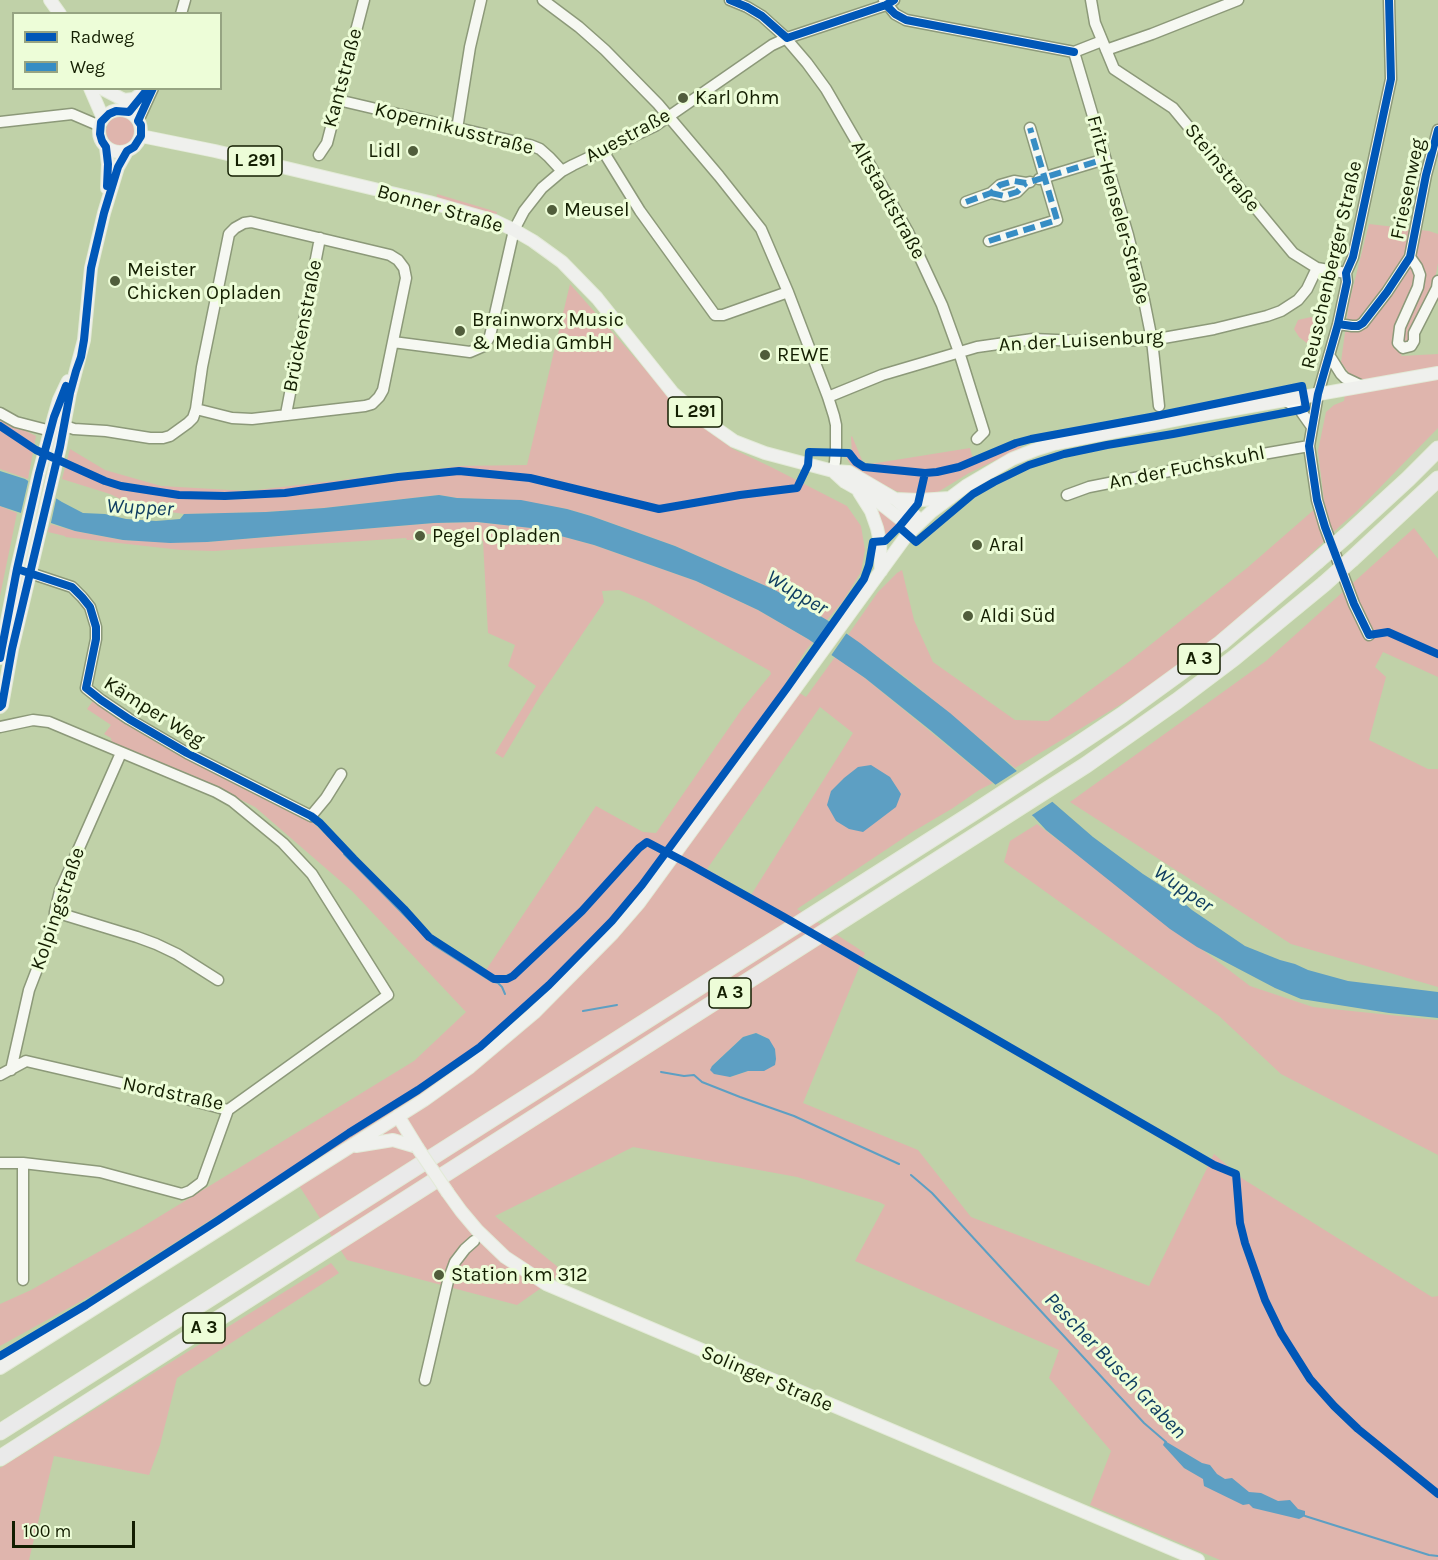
<!DOCTYPE html>
<meta charset="utf-8">
<style>
body{margin:0}
#map{position:relative;width:1438px;height:1560px;overflow:hidden;background:#c0d1a8;font-family:Karla,sans-serif}
canvas{display:block}
.legend{position:absolute;left:12px;top:12px;width:210px;height:78px;box-sizing:border-box;background:#edfdd8;border:2px solid #96a482;margin:0;padding:8px 10px;list-style:none;font-size:18px;color:#131e01}
.legend li{display:flex;align-items:center;gap:12px;height:30px}
.legend b{width:30px;border:2px solid #96a482}
.scale{position:absolute;left:12px;top:1521px;width:123px;height:27px;box-sizing:border-box;border:3px solid #131e01;border-top:0;padding-left:8px;font-size:18px;line-height:21px;white-space:nowrap;color:#131e01;-webkit-text-stroke:4px #edfdd8;paint-order:stroke}
</style>
<div id="map">
<canvas width="1438" height="1560"></canvas>
<ul class="legend">
<li><b style="height:8px;background:#0057b8"></b>Radweg</li>
<li><b style="height:8px;background:#368dc4"></b>Weg</li>
</ul>
<div class="scale">100 m</div>
</div>
<script>
const c = document.querySelector('canvas').getContext('2d');
c.lineJoin = 'round';
function fillPath(path, color) { c.fillStyle = color; c.fill(path, 'evenodd'); }
const toPath = rows => new Path2D(rows.map(r => 'M' + r).join(''));
function stroke(path, color, width, dash) { c.strokeStyle = color; c.lineWidth = width; c.lineCap = dash ? 'butt' : 'round'; c.setLineDash(dash || []); c.stroke(path); }
function label(font, color, halo, rows, align = 'center') {
  c.font = font + ' Karla,sans-serif'; c.lineWidth = 6; c.setLineDash([]); c.textBaseline = 'middle'; c.strokeStyle = halo; c.fillStyle = color; for (const [text, x, y, turn = 0] of rows) {
    c.save(); c.translate(x, y); c.rotate((+turn || 0) * Math.PI / 180); c.textAlign = isNaN(turn) ? turn : align; if (halo) c.strokeText(text, 0, 0); c.fillText(text, 0, 0); c.restore();
  }
}
const green = toPath([
 '106 131a15 15 0 1 1 30 0a15 15 0 1 1-30 0Z',
 [437,194,497,212,496,216,437,199],
 [1369,224,1429,231,1438,234,1438,263,1434,285,1401,356,1438,354,1438,428,1356,512,1340,526,1265,598,1158,682,1015,768,909,680,848,635,878,592,897,573,902,570,914,620,933,662,1015,720,1048,721,1130,661,1247,568,1324,501,1318,451,1326,412,1334,405,1344,401,1348,372,1341,362,1349,303],
 [570,284,667,394,693,420,733,449,771,467,847,506,861,526,865,550,861,572,843,601,827,620,775,590,675,546,591,516,567,509,521,501,457,498,439,495,324,508,266,512,184,514,137,507,110,494,62,479,70,449,105,470,161,486,248,491,461,466,527,465],
 [1311,317,1325,322,1322,331,1312,347,1299,337,1294,329,1298,320],
 [1289,409,1293,410,1172,432,1173,430],
 [0,418,36,436,28,479,0,469],
 [852,436,864,465,970,448,973,459,953,466,933,470,911,470,865,466,857,461,852,454,851,437],
 [1019,443,1021,448,969,473,938,492,922,496,927,475,964,467],
 [845,456,849,456,853,463,862,469,923,474,918,496,896,491,858,471,851,465],
 [0,506,17,513,0,596],
 [874,506,900,523,885,539,880,517],
 [477,522,531,528,594,545,696,581,758,610,813,642,806,650,785,684,806,697,835,657,865,678,993,783,979,790,953,808,914,831,797,909,865,953,803,1103,918,1150,971,1217,1149,1286,1214,1154,1243,1179,1432,1297,1438,1296,1438,1560,1220,1560,1090,1505,1111,1451,1049,1378,1059,1350,855,1261,885,1205,879,1202,797,1177,633,1147,495,1216,564,1272,517,1305,347,1260,289,1170,94,1294,0,1346,0,1304,31,1290,139,1229,414,1061,466,1012,352,891,255,807,194,776,112,743,111,738,104,734,111,725,87,709,93,701,125,723,311,821,362,869,436,947,493,981,506,983,518,976,526,968,529,958,513,973,504,975,495,976,486,970,596,806,643,832,656,833,742,709,771,674,770,671,646,601,619,590,602,591,604,602,540,696,503,758,495,753,536,686,508,666,515,645,488,633,483,541,456,534,427,534,427,539,407,540,406,538,214,551,181,550,65,537,65,536,48,532,50,524,75,531,122,540,142,541,207,542,434,523],
 [820,707,853,733,751,895,707,869],
 [756,1033,769,1039,764,1071,748,1071,730,1077,712,1066,743,1037],
 [1414,528,1438,559,1438,677,1383,652,1375,667,1386,677,1369,740,1428,769,1438,769,1438,987,1291,944,1070,802,1266,661],
 [1037,824,1250,986,1313,1007,1438,1020,1438,1155,1281,1074,1219,1016,1004,862,1010,841],
 [331,1263,339,1273,177,1378,160,1445,149,1475,54,1456,29,1560,0,1560,0,1468]
]);
const water = toPath([
 [0,471,25,479,62,502,83,513,105,514,126,519,156,521,180,519,184,514,266,512,324,508,439,495,457,498,521,500,567,509,591,516,675,546,775,590,827,620,860,643,950,713,1093,837,1143,874,1171,892,1192,910,1245,946,1280,960,1295,964,1308,970,1348,981,1438,992,1438,1018,1389,1013,1301,999,1275,988,1197,947,1170,929,1046,830,1034,817,930,730,865,678,808,639,758,610,696,581,594,545,531,528,477,522,434,523,207,542,170,543,123,540,75,531,0,506],
 [871,765,890,777,901,794,896,807,863,832,849,829,836,821,827,805,831,791,844,778,858,767],
 [756,1033,769,1039,775,1049,776,1059,775,1065,764,1071,748,1071,730,1077,714,1074,710,1070,712,1066,743,1037],
 [1165,1441,1202,1463,1210,1465,1217,1474,1225,1479,1232,1478,1249,1492,1261,1493,1278,1501,1290,1500,1298,1509,1305,1511,1305,1516,1299,1519,1253,1508,1249,1504,1243,1505,1204,1486,1203,1479,1184,1468,1163,1445]
]);
const pier = toPath([
 [29,478,57,495,50,527,20,517],
 [832,620,848,631,830,657,813,646],
 [1020,769,1055,800,1029,817,992,787]
]);
const stream = toPath([
 [344,854,434,945,491,981,498,983,502,987,505,994],
 [583,1011,617,1005],
 [661,1072,684,1076,694,1075,702,1082,740,1097,794,1116,899,1164],
 [911,1175,932,1193,1144,1423,1166,1442],
 [1305,1516,1429,1555,1438,1556]
]);
const minor = toPath([
 [543,0,579,27,605,50,658,104,719,176,761,229,788,292,828,397,834,416,836,425,836,448,835,462,833,471],
 [730,0,747,7,762,16,783,35,807,63,826,89,877,177,908,232,942,305,959,352,984,432,977,439],
 [884,0,895,14,906,20,1074,52,1102,41],
 [1091,0,1095,23,1114,69,1173,108,1293,253,1317,268,1346,273],
 [181,14,185,0],
 [1106,50,1152,34,1238,0],
 [1074,52,1128,235,1144,300,1152,340,1159,406],
 [338,100,530,145,540,149,549,157,562,171],
 [129,112,143,94],
 [138,121,153,88],
 [0,122,72,114,100,126],
 [457,129,470,47,481,0],
 [603,151,640,211,715,315,723,315,788,292],
 [319,155,327,143,364,0],
 [1039,179,1105,159],
 [991,193,1004,196,1017,192,1026,183],
 [966,202,991,193,1000,185,1014,181,1026,183,1030,182],
 [989,241,1057,220,1030,128],
 [1410,257,1417,267,1420,275,1418,287,1400,327,1398,343,1403,348,1411,346,1414,341,1414,333,1437,288,1438,281],
 [1338,324,1352,326,1358,326,1363,323,1387,292,1410,257,1426,175,1438,130],
 [393,342,470,352,484,346,490,336,514,230,524,211,542,188,562,171,573,165,655,126,772,45,787,38,886,5,894,0],
 [1329,355,1341,374,1345,378,1362,386],
 [828,397,882,375,977,347,1033,339,1079,341,1152,340,1214,329,1267,316,1281,311,1298,300,1307,289,1317,268],
 [1285,400,1300,410,1312,427],
 [0,413,16,422,51,431],
 [286,414,320,238],
 [65,426,74,429,106,431,150,438,163,438,170,436,188,423,193,418,196,409,232,418,252,419,365,406,372,404,379,397,383,390,406,278,404,268,398,260,390,255,251,222,244,223,235,228,229,234,227,244,202,367,196,409],
 [1067,495,1089,487,1205,464,1309,446],
 [30,573,72,587,82,597,90,607,96,627,96,639,86,688,101,700,129,719,187,753,311,816,326,798,341,774],
 [1369,635,1354,604,1325,527,1317,500,1309,446,1318,394,1338,324,1347,282,1346,273,1353,257,1391,79,1389,0],
 [0,727,33,720,49,722,216,792,232,801,283,843,312,874,388,995,228,1110,160,1092,26,1061,0,1075],
 [55,912,137,937,156,944,177,954,218,980],
 [11,1070,29,990,54,925,55,912,60,891,121,753],
 [0,1163,23,1163,100,1172,182,1194,190,1191,202,1182,228,1110],
 [23,1163,23,1280],
 [425,1380,448,1281,455,1262,465,1249,474,1241]
]);
const major = toPath([
 [50,0,60,14],
 [90,88,103,118],
 [101,88,124,100,134,99,145,91],
 '99 131a21 21 0 1 1 42 0a21 21 0 1 1-42 0Z',
 [141,136,215,151,429,202,495,221,514,230,533,241,562,262,597,298,673,393,704,420,734,441,765,453,833,471,849,472,895,499,921,521],
 [106,147,108,164,107,188],
 [833,471,845,482,875,499,913,529],
 [859,492,871,511,877,528,880,542,881,571],
 [895,499,919,500,950,498],
 [0,658,17,569,39,473,54,417,59,400,68,381],
 [0,707,2,705,12,649,60,447,70,393,84,340,91,268,104,213,118,167,127,151],
 [398,1116,417,1147],
 [356,1146,393,1140,417,1147],
 [448,1193,461,1211,477,1230,505,1257,546,1284,1198,1560],
 [0,1368,424,1100,470,1067,534,1013,613,933,639,903,907,535,931,512,966,486,1012,459,1037,449,1053,444,1190,417,1438,373]
]);
const highway = toPath([
 [1347,535,1408,479,1438,449],
 [1352,559,1438,479],
 [0,1432,976,811,1074,747,1122,715,1221,643,1316,562],
 [0,1458,1086,765,1177,701,1234,658,1324,584]
]);
const majorBridge = toPath([
 [417,1147,448,1193]
]);
const highwayBridge = toPath([
 [1316,562,1347,535],
 [1324,584,1352,559]
]);
const quiet = toPath([
 [991,193,1004,196,1017,192,1026,183],
 [966,202,991,193,1000,185,1014,181,1026,183,1105,159],
 [989,241,1057,220,1030,128]
]);
const cycleway = toPath([
 [730,0,747,7,762,16,787,38,886,5,894,0],
 [1389,0,1391,79,1353,257,1346,273,1347,282,1338,324,1318,394,1309,446,1317,500,1325,527,1354,604,1369,635,1388,632,1438,654],
 [886,5,895,14,906,20,1074,52],
 [107,186,108,164,106,147,102,141,100,134,101,122,109,114,116,111,129,112,146,91],
 [1338,324,1352,326,1358,326,1363,323,1387,292,1410,257,1426,175,1438,130],
 [0,426,36,450,105,481,121,486,179,495,225,496,285,493,398,477,459,471,530,478,659,509,740,495,797,488,808,465,809,452,849,453,856,462,864,467,925,473,937,472,959,467,1016,443,1031,439,1156,416,1302,386,1306,408,1300,410,1173,434,1107,445,1064,454,1029,465,994,482,973,494,916,542,899,527],
 [17,569,72,587,82,597,90,607,96,627,96,639,86,688,101,700,129,719,187,753,311,816,320,823,354,859,404,909,429,937,494,979,507,979,513,976,582,911,639,848,647,842,689,864,784,917,1214,1165,1236,1174,1240,1223,1245,1243,1265,1300,1281,1333,1310,1379,1334,1406,1358,1429,1438,1494],
 [0,658,17,569,39,473,54,417,66,386],
 [0,707,2,705,12,649,60,447,70,393,76,371,81,357,84,340,91,268,104,213,118,167,127,151,134,147,141,136,141,125,138,121,153,88],
 [0,1356,86,1305,217,1221,349,1133,418,1090,480,1047,549,985,612,921,642,885,787,688,864,579,869,565,873,542,885,541,899,527,918,504,925,473]
]);
const markers = [
 [683,98,6,"#505d3b"],
 [413,151,6,"#505d3b"],
 [552,210,6,"#505d3b"],
 [115,281,6,"#505d3b"],
 [460,331,6,"#505d3b"],
 [765,355,6,"#505d3b"],
 [420,536,6,"#505d3b"],
 [977,545,6,"#505d3b"],
 [968,616,6,"#505d3b"],
 [439,1275,6,"#505d3b"]
];
const shields = [
 [255,161,54],
 [695,412,54],
 [1199,659,42],
 [730,993,42],
 [204,1328,42]
];
const shieldNames = [
 ["L 291",255,161],
 ["L 291",695,412],
 ["A 3",1199,659],
 ["A 3",730,993],
 ["A 3",204,1328]
];
const streetNames = [
 ["Kantstraße",343,78,-75],
 ["Kopernikusstraße",454,129,14],
 ["Auestraße",628,136,-28],
 ["Steinstraße",1222,168,51],
 ["Friesenweg",1408,189,-78],
 ["Altstadtstraße",888,200,61],
 ["Bonner Straße",440,209,16],
 ["Fritz-Henseler-Straße",1118,210,75],
 ["Reuschenberger Straße",1332,265,-77],
 ["Brückenstraße",303,326,-79],
 ["An der Luisenburg",1081,341,-3],
 ["An der Fuchskuhl",1187,468,-11],
 ["Kämper Weg",154,712,32],
 ["Kolpingstraße",58,909,-71],
 ["Nordstraße",173,1094,12],
 ["Solinger Straße",767,1379,23]
];
const poiNames = [
 ["Karl Ohm",695,98],
 ["Lidl",401,151,"right"],
 ["Meusel",564,210],
 ["Meister",127,270],
 ["Chicken Opladen",127,293],
 ["Brainworx Music",472,320],
 ["& Media GmbH",472,343],
 ["REWE",777,355],
 ["Pegel Opladen",432,536],
 ["Aral",989,545],
 ["Aldi Süd",980,616],
 ["Station km 312",451,1275]
];
const waterNames = [
 ["Wupper",140,508,3],
 ["Wupper",797,593,31],
 ["Wupper",1183,889,35],
 ["Pescher Busch Graben",1115,1366,46]
];
fillPath(green, '#dfb5ad');
fillPath(water, '#5d9fc3');
fillPath(pier, '#c0d1a8');
stroke(stream, '#5d9fc3', 2);
stroke(minor, '#8c9979', 13);
stroke(major, '#e3ead8', 14);
stroke(highway, '#e3ead8', 17);
stroke(minor, '#f6f8f2', 10);
stroke(major, '#eff0ed', 12);
stroke(highway, '#eaeaea', 15);
stroke(majorBridge, '#e3ead8', 14, []);
stroke(highwayBridge, '#e3ead8', 17, []);
stroke(majorBridge, '#eff0ed', 12);
stroke(highwayBridge, '#eaeaea', 15);
stroke(quiet, '#368dc4', 6, [12, 6]);
stroke(cycleway, '#0057b8', 8);
for (const [x, y, r, color] of markers) { const dot = new Path2D(); dot.arc(x, y, r, 0, 2 * Math.PI); c.fillStyle = color; c.fill(dot); stroke(dot, '#edfdd8', 2); }
for (const [x, y, w] of shields) { const box = new Path2D(); box.roundRect(x - w / 2, y - 15, w, 30, 4.5); c.fillStyle = '#edfdd8'; c.fill(box); stroke(box, '#131e01', 1.5); }
label('bold 18px', '#131e01', null, shieldNames);
label('20px', '#131e01', '#edfdd8', streetNames);
label('20px', '#131e01', '#edfdd8', poiNames, 'left');
label('italic 21px', '#103e61', '#edfdd8', waterNames);
</script>
